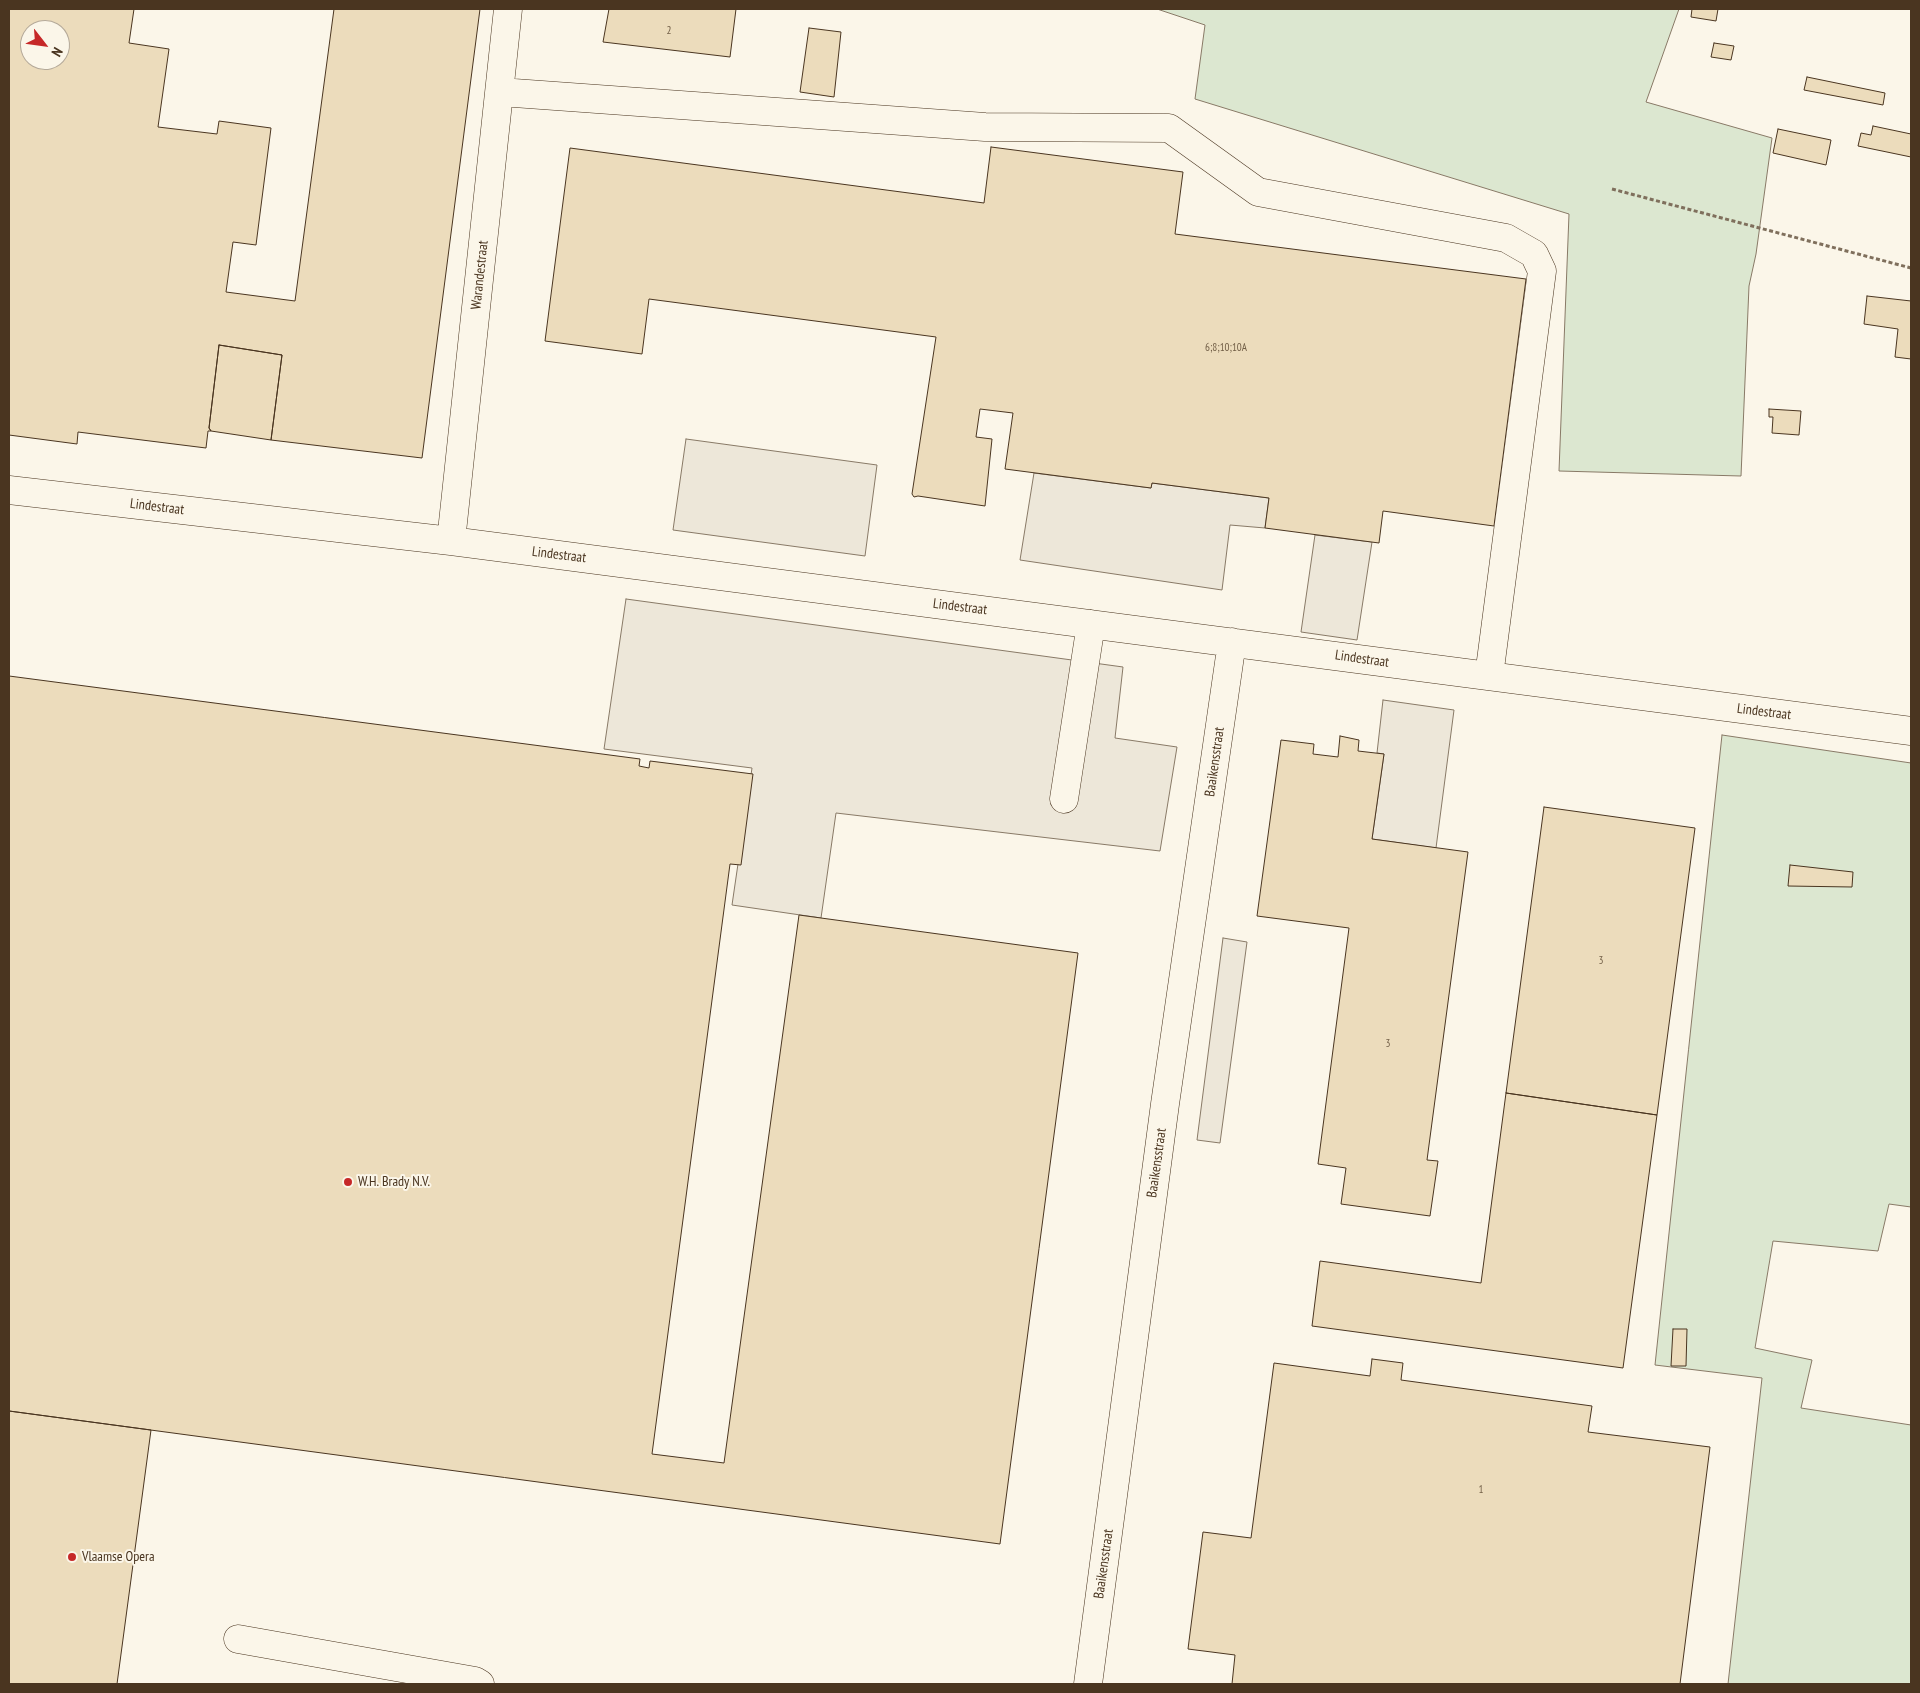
<!DOCTYPE html>
<style>
body{margin:0}
#map{position:relative;width:1920px;height:1693px;overflow:hidden;background:#fbf6e9;font-family:"PT Sans Narrow",sans-serif}
canvas{display:block}
.frame{position:absolute;inset:0;border:10px solid #4a3520;pointer-events:none}
.north{position:absolute;left:20px;top:20px;width:50px;height:50px;box-sizing:border-box;background:#fbf6e9;border:1px solid #b4a999;border-radius:50%;rotate:120deg;font-size:14px;font-weight:700;line-height:20px;text-align:center;color:#4a3520}
.north::after{content:'';display:block;margin:auto;width:18px;height:22px;background:#c62828;clip-path:polygon(50% 0,100% 100%,50% 72%,0 100%)}
</style>
<div id="map">
<canvas width="1920" height="1693"></canvas>
<div class="frame"></div>
<div class="north">N</div>
</div>
<script>
const c = document.querySelector('canvas').getContext('2d');
c.lineJoin = 'round';
function fillPath(path, color) { c.fillStyle = color; c.fill(path, 'evenodd'); }
const toPath = rows => new Path2D(rows.map(r => 'M' + r).join(''));
function stroke(path, color, width, dash) { c.strokeStyle = color; c.lineWidth = width; c.lineCap = dash ? 'butt' : 'round'; c.setLineDash(dash || []); c.stroke(path); }
function label(font, color, halo, rows, align = 'center') {
  c.font = font + ' "PT Sans Narrow",sans-serif'; c.lineWidth = 4; c.setLineDash([]); c.textBaseline = 'middle'; c.strokeStyle = halo; c.fillStyle = color; for (const [text, x, y, turn = 0] of rows) {
    c.save(); c.translate(x, y); c.rotate((+turn || 0) * Math.PI / 180); c.textAlign = isNaN(turn) ? turn : align; if (halo) c.strokeText(text, 0, 0); c.fillText(text, 0, 0); c.restore();
  }
}
const green = toPath([
 [1157,9,1679,9,1646,102,1772,138,1756,254,1749,286,1741,476,1559,471,1569,214,1195,99,1205,25,1157,9],
 [1722,735,1911,763,1911,1207,1889,1204,1878,1251,1773,1241,1755,1348,1812,1360,1801,1408,1911,1425,1911,1684,1728,1684,1762,1378,1655,1365,1722,735]
]);
const parking = toPath([
 [686,439,877,465,865,556,673,530,686,439],
 [1034,473,1151,488,1152,483,1269,498,1265,528,1230,525,1222,590,1020,560,1034,473],
 [1315,535,1372,542,1357,640,1301,632,1315,535],
 [626,599,1123,667,1115,738,1177,747,1160,851,836,813,821,918,732,905,752,768,604,749,626,599],
 [1383,700,1454,710,1436,848,1372,839,1384,754,1377,753,1383,700],
 [1223,938,1247,942,1220,1143,1197,1140,1223,938]
]);
const building = toPath([
 [9,9,134,9,129,43,169,49,158,127,217,134,219,121,271,128,256,245,233,242,226,292,295,301,334,9,480,9,422,458,271,440,282,355,219,345,209,428,211,431,208,431,206,448,78,432,77,444,9,435,9,9],
 [30,30,60,30,60,60,30,60,30,30],
 [609,9,736,9,730,57,603,42,609,9],
 [1692,9,1718,9,1716,21,1691,17,1692,9],
 [809,28,841,32,834,97,800,92,809,28],
 [1714,43,1734,46,1731,60,1711,57,1714,43],
 [1807,77,1885,93,1883,105,1804,90,1807,77],
 [1873,126,1911,134,1911,157,1858,146,1861,133,1871,135,1873,126],
 [1778,129,1831,140,1826,165,1773,153,1778,129],
 [991,147,1183,172,1175,234,1526,279,1494,526,1383,511,1379,543,1265,528,1269,498,1152,483,1151,488,1005,469,1013,413,980,409,976,437,992,439,985,506,918,496,914,497,912,494,936,337,649,299,642,354,545,341,570,148,984,203,991,147],
 [1867,296,1911,301,1911,359,1895,357,1898,329,1864,324,1867,296],
 [219,345,282,355,271,440,211,431,209,428,219,345],
 [1769,409,1801,411,1799,435,1772,433,1773,417,1769,417,1769,409],
 [9,676,640,759,639,766,649,768,650,761,753,774,741,865,730,864,652,1454,724,1463,799,915,1078,953,1000,1544,9,1411,9,676],
 [1340,736,1359,740,1358,751,1384,754,1372,839,1468,852,1427,1160,1438,1161,1430,1216,1341,1204,1346,1168,1318,1164,1349,928,1257,916,1281,740,1314,744,1313,754,1338,757,1340,736],
 [1544,807,1695,828,1657,1115,1506,1093,1544,807],
 [1790,865,1853,872,1852,887,1788,886,1790,865],
 [1506,1093,1657,1115,1623,1368,1312,1326,1320,1261,1481,1283,1506,1093],
 [1673,1329,1687,1329,1686,1366,1671,1366,1673,1329],
 [1372,1359,1403,1363,1401,1380,1592,1406,1588,1432,1710,1447,1680,1684,1232,1684,1235,1655,1188,1649,1203,1532,1251,1538,1274,1363,1370,1376,1372,1359],
 [9,1411,151,1430,117,1684,9,1684,9,1411]
]);
const path = toPath([
 [1612,189,1911,268]
]);
const minor = toPath([
 [500,92,985,127,1169,128,1258,192,1506,238,1534,254,1542,271,1489,676],
 [9,490,451,541,1911,731],
 [451,541,508,9],
 [1064,799,1091,624],
 [238,1639,475,1681,480,1684],
 [1088,1684,1165,1104,1232,642]
]);
const markers = [
 [348,1182,5,"#c62828"],
 [72,1557,5,"#c62828"]
];
const numberNames = [
 ["2",669,31],
 ["6;8;10;10A",1226,348],
 ["3",1601,961],
 ["3",1388,1044],
 ["1",1481,1490]
];
const streetNames = [
 ["Warandestraat",480,275,-84],
 ["Lindestraat",157,507,7],
 ["Lindestraat",559,555,7],
 ["Lindestraat",960,607,7],
 ["Lindestraat",1362,659,8],
 ["Lindestraat",1764,712,7],
 ["Baaikensstraat",1215,762,-82],
 ["Baaikensstraat",1157,1163,-82],
 ["Baaikensstraat",1104,1564,-82]
];
const poiNames = [
 ["W.H. Brady N.V.",358,1182],
 ["Vlaamse Opera",82,1557]
];
fillPath(green, '#dce7d0');
stroke(green, '#887966', 1);
fillPath(parking, '#ede7d9');
stroke(parking, '#887966', 1);
fillPath(building, '#ecdcbc');
stroke(building, '#4a3520', 1);
stroke(minor, '#4a3520', 29);
stroke(path, '#7f6f5c', 3, [4, 2.5]);
stroke(minor, '#fbf6e9', 28);
for (const [x, y, r, color] of markers) { const dot = new Path2D(); dot.arc(x, y, r, 0, 2 * Math.PI); c.fillStyle = color; c.fill(dot); stroke(dot, '#fbf6e9', 2); }
label('11px', '#725f47', null, numberNames);
label('14px', '#4a3520', '#fbf6e9', streetNames);
label('14px', '#4a3520', '#fbf6e9', poiNames, 'left');
</script>
